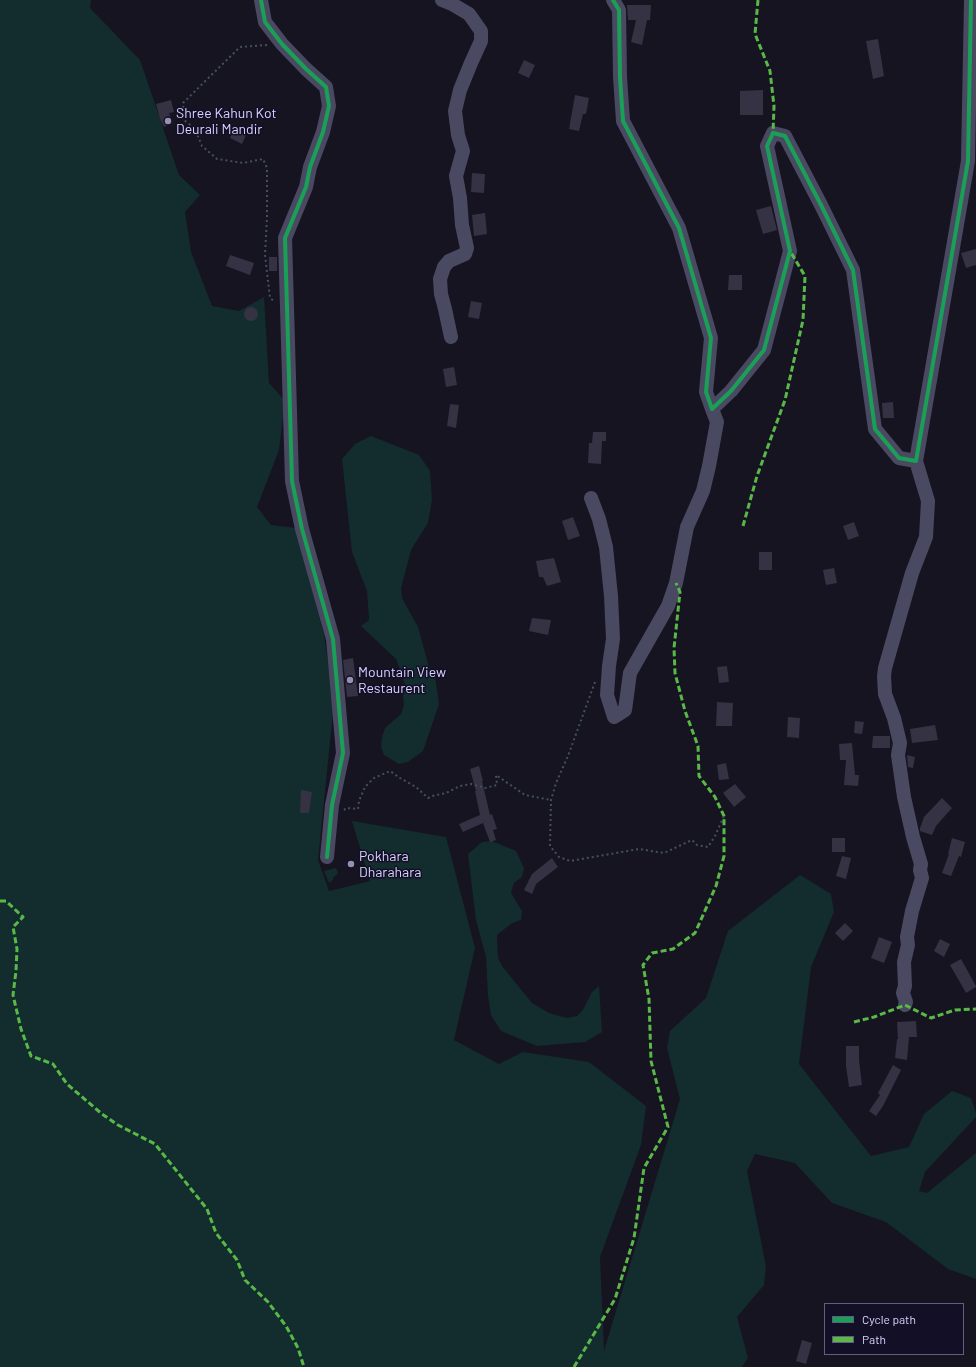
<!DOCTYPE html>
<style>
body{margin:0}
#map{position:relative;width:976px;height:1367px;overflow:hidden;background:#161421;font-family:Barlow,sans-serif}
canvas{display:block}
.legend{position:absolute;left:824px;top:1303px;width:140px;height:52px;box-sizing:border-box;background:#130f26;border:1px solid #625e7d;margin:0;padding:5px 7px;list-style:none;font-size:12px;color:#d9d4ff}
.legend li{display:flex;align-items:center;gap:8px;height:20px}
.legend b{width:20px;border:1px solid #625e7d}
</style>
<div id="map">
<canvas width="976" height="1367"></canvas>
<ul class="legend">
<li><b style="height:5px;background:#1a9f57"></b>Cycle path</li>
<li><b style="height:5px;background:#58b947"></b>Path</li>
</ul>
</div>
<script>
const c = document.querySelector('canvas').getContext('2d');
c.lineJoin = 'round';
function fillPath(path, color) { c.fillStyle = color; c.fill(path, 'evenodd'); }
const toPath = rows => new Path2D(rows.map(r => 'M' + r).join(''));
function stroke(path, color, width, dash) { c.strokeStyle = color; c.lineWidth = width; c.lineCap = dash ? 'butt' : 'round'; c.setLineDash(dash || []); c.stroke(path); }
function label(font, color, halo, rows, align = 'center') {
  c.font = font + ' Barlow,sans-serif'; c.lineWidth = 3; c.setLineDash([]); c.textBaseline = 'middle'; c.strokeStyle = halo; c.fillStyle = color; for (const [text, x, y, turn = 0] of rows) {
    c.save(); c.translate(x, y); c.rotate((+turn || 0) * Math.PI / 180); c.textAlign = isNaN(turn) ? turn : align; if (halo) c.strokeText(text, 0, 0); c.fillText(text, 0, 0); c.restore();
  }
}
const green = toPath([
 [0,0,91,0,90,8,140,60,179,175,200,195,185,212,191,252,212,306,239,311,264,297,269,383,285,401,279,450,257,507,271,525,296,528,324,635,334,703,318,860,329,891,370,881,352,821,446,837,475,948,454,1040,499,1064,523,1052,589,1062,646,1106,641,1145,600,1257,604,1351,680,1099,667,1048,670,1031,706,998,728,931,800,875,831,894,834,912,811,967,799,1064,871,1156,909,1147,924,1114,952,1091,971,1098,976,1113,976,1117,925,1172,919,1191,927,1193,976,1153,976,1279,948,1269,886,1222,832,1203,795,1163,755,1154,747,1171,766,1266,764,1285,737,1317,748,1358,742,1367,0,1367],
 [371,436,419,455,430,471,432,500,428,523,411,550,401,588,402,598,418,627,429,667,435,676,439,704,423,751,408,762,399,764,384,755,381,747,382,737,385,728,401,714,404,705,403,696,406,687,396,659,361,626,369,620,367,591,352,552,342,459,355,444],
 [492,841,516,851,524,868,522,877,514,883,511,893,522,911,521,920,512,923,497,935,498,958,502,966,532,1003,549,1013,567,1018,577,1016,583,1010,592,992,599,986,602,1032,585,1042,537,1046,501,1031,491,1015,488,996,486,957,476,920,468,854,482,842],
 [336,868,338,873,333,878,333,880,329,883,324,871]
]);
const building = toPath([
 [627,5,651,5,650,20,647,20,642,45,631,42,636,20,628,20],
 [878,39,884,76,873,79,866,41],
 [524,60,535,65,529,78,518,73],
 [763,90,763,115,740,115,740,91],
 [575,95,589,98,586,114,583,114,579,131,569,129],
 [171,100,174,112,169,113,173,123,164,127,160,119,156,104],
 [234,129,246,135,242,144,230,138],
 [472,173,485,174,484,193,471,192],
 [771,206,777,230,763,234,756,210],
 [485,213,487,234,474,236,472,215],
 [976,249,976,265,966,268,961,253],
 [230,255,254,263,250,275,226,266],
 [269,257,277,257,277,271,269,271],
 [729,275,742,275,742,290,728,290],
 [471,301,482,303,479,319,468,317],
 '244 314a7 7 0 1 1 14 0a7 7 0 1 1-14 0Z',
 [454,367,457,385,446,387,443,369],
 [893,402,894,418,883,418,882,403],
 [450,404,459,405,456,428,447,426],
 [593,432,606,432,606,441,602,441,601,464,588,463,589,443,592,443],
 [573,517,580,536,568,540,562,521],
 [854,522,859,536,848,540,843,526],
 [759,552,772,552,772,570,759,570],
 [554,558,561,582,547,586,543,577,539,577,536,561],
 [834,568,837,583,826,585,823,570],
 [532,618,551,620,548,635,529,631],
 [353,658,358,696,347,697,343,660],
 [727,666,729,682,719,683,717,667],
 [717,702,733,703,732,726,716,726],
 [788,717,800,718,799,738,787,737],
 [855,721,864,722,862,734,854,733],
 [935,725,938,740,912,743,910,729],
 [873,736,890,736,890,748,872,748],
 [852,743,855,775,859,775,858,786,844,785,846,760,840,760,839,744],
 [907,755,915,757,913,768,908,767],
 [726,763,729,779,719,780,717,765],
 [479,766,483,781,482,781,490,815,492,814,497,829,493,830,496,840,490,842,483,823,463,832,459,824,480,815,475,791,476,791,470,769],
 [735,784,746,797,734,807,723,793],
 [301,790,312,792,309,813,300,813],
 [942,798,952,808,936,826,932,835,920,831,920,828,924,817],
 [832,838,845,838,845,852,832,852],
 [952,838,965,842,961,857,959,856,951,876,942,873,949,854,948,854],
 [842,856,851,858,846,879,836,876],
 [552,858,558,867,536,884,532,894,524,890,532,874],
 [845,923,853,931,843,941,835,933],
 [879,937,892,942,884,963,871,958],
 [940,939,950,944,944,957,934,951],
 [961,959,976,986,976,987,966,993,950,965],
 [916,1021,917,1037,909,1037,907,1060,895,1058,897,1039,898,1039,897,1022],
 [846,1046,859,1046,859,1060,862,1085,849,1087,846,1066],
 [893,1065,901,1070,883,1106,876,1116,869,1111,880,1095,878,1093],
 [802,1340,812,1343,806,1364,796,1361]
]);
const path = toPath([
 [267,45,240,47,183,103,184,120,195,129,202,146,217,159,243,163,263,159,267,168,267,217,265,255,270,298,274,301],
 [595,682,568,756,556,783,551,800,550,846,559,857,570,861,639,849,664,853,692,840,697,845,708,847,715,836,724,816],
 [344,810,346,808,358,809,359,801,365,787,374,778,390,771,400,778,416,787,428,798,432,796,446,793,460,786,471,784,485,788,497,785,496,775,525,795,551,800]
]);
const minor = toPath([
 [261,0,265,22,282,44,306,69,326,87,329,106,323,132,310,167,306,187,285,238,292,481,302,529,333,639,343,753,332,805,327,857],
 [442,0,452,4,469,14,481,31,481,41,471,63,460,90,455,111,458,135,463,151,456,176,460,198,462,225,467,248,465,254,449,261,444,267,440,279,441,294,445,309,451,337],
 [613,0,619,10,620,77,623,121,679,228,711,338,706,392,712,409,731,391,764,350,790,251,767,146,773,133,785,136,821,205,853,270,875,429,899,458,916,461,968,161,971,0],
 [591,498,599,519,606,547,611,596,613,639,609,666,607,695,614,717,625,710,630,673,668,606,676,583,687,527,703,491,709,466,717,422,712,409],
 [905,1005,906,1002,903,993,905,986,904,962,908,945,907,937,912,911,922,878,920,870,921,864,913,837,904,797,898,755,900,743,894,718,885,694,884,676,885,668,912,573,926,537,928,501,916,461]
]);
const quiet = toPath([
 [758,0,755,34,770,71,774,106,773,133],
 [743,526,757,476,785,400,803,320,805,276,790,251],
 [0,901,6,901,23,917,13,927,17,949,16,971,13,995,21,1029,31,1056,53,1064,67,1084,102,1114,118,1125,155,1144,207,1209,216,1233,237,1260,245,1280,268,1302,286,1326,298,1348,304,1367],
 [854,1022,874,1017,905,1005,931,1018,955,1010,976,1009],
 [574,1367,615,1299,634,1238,644,1168,668,1127,651,1061,649,999,643,965,652,953,673,949,695,933,716,886,724,856,724,816,715,797,699,776,698,746,685,711,675,673,674,648,680,592,676,583]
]);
const cycleway = toPath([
 [261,0,265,22,282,44,306,69,326,87,329,106,323,132,310,167,306,187,285,238,292,481,302,529,333,639,343,753,332,805,327,857],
 [613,0,619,10,620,77,623,121,679,228,711,338,706,392,712,409,731,391,764,350,790,251,767,146,773,133,785,136,821,205,853,270,875,429,899,458,916,461,968,161,971,0]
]);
const markers = [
 [168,121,4,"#9591b1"],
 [350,680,4,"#9591b1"],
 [351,864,4,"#9591b1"]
];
const poiNames = [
 ["Shree Kahun Kot",176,113],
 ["Deurali Mandir",176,129],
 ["Mountain View",358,672],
 ["Restaurent",358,688],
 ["Pokhara",359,856],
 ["Dharahara",359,872]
];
fillPath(green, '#132c2d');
fillPath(building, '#343243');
stroke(path, '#44505f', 2, [2, 3]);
stroke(minor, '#4a4962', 14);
stroke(quiet, '#58b947', 3, [6, 3]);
stroke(cycleway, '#1a9f57', 4);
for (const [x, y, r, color] of markers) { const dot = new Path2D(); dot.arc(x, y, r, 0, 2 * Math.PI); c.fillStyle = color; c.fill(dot); stroke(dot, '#130f26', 1.5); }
label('14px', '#d9d4ff', '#130f26', poiNames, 'left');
</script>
